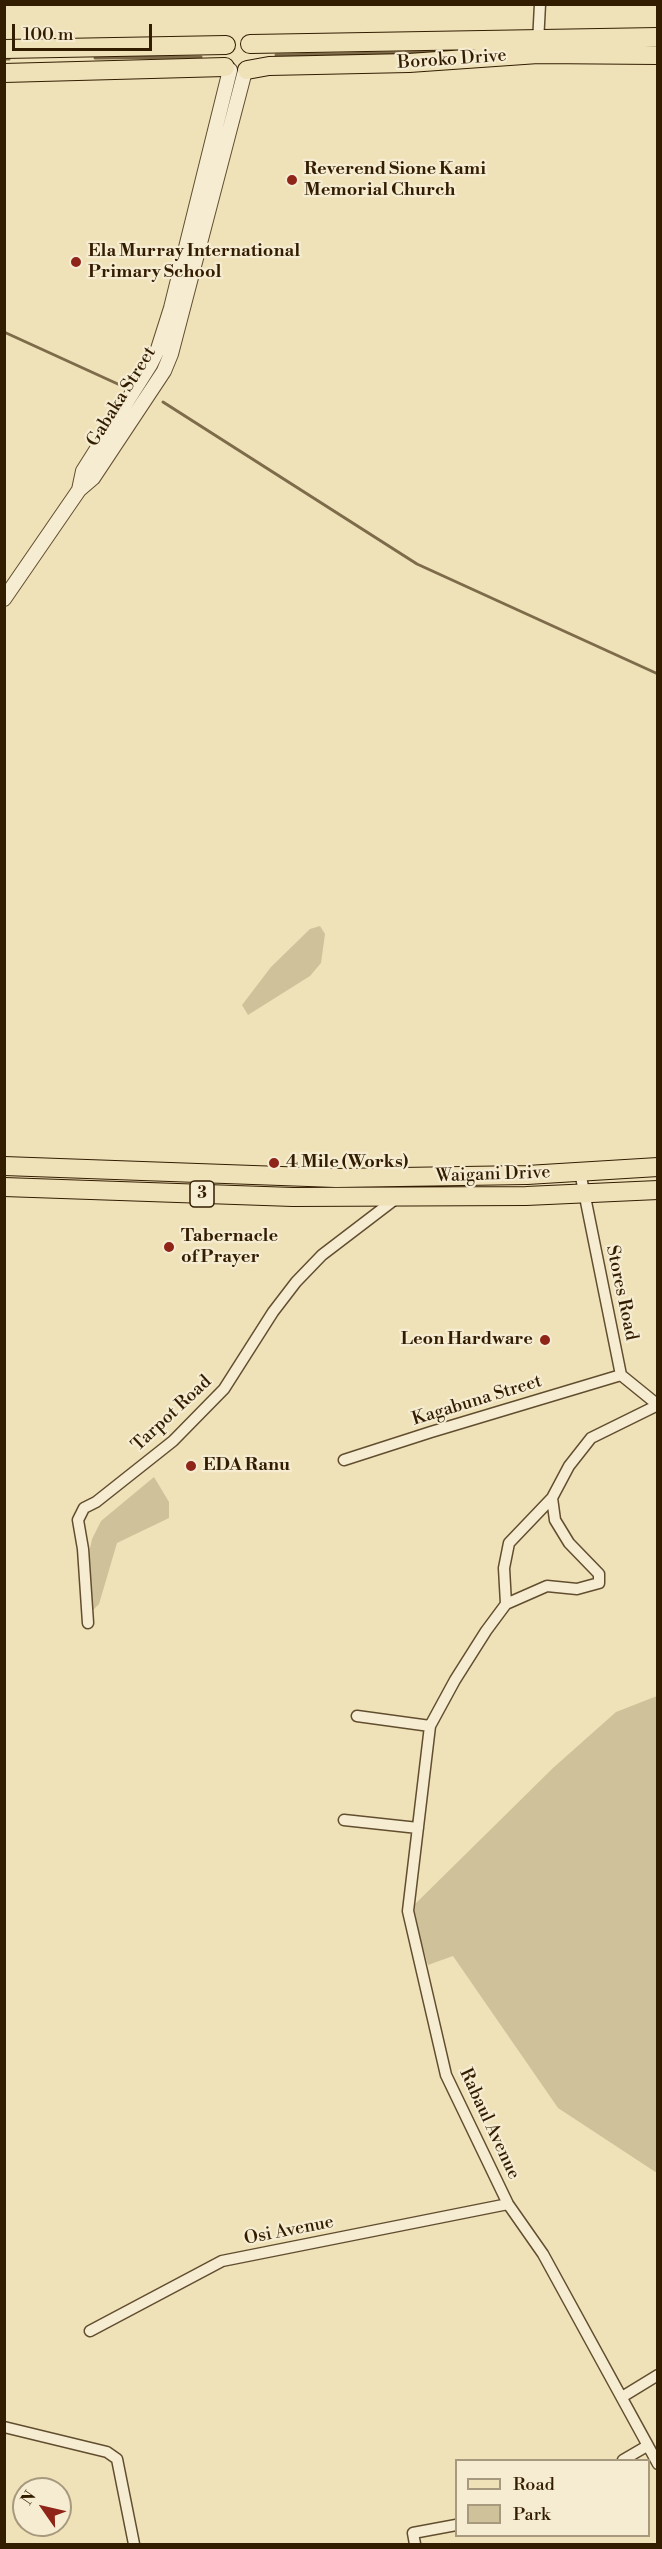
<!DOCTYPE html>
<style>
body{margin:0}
#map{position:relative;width:662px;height:2549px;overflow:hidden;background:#efe2b9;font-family:"Libre Bodoni",serif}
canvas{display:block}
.frame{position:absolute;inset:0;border:6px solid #331d00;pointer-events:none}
.legend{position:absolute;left:455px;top:2459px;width:195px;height:78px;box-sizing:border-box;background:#f5ecd2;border:2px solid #a7997e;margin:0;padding:8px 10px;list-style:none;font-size:18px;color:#331d00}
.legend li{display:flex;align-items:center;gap:12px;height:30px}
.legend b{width:30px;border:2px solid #a7997e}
.north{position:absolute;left:12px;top:2477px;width:60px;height:60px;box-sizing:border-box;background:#f5ecd2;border:2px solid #a7997e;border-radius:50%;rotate:304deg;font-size:16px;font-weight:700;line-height:24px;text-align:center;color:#331d00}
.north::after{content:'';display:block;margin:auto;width:21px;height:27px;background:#8f2418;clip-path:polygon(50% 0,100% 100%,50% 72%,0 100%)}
.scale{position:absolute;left:12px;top:24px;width:140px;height:27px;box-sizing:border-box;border:3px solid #331d00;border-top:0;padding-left:8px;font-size:18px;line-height:21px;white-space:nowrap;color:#331d00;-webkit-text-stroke:4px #f5ecd2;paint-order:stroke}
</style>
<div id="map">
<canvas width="662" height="2549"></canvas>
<div class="frame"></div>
<ul class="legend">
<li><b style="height:8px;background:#efe2b9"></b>Road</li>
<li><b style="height:16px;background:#cfc19a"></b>Park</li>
</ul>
<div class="north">N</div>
<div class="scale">100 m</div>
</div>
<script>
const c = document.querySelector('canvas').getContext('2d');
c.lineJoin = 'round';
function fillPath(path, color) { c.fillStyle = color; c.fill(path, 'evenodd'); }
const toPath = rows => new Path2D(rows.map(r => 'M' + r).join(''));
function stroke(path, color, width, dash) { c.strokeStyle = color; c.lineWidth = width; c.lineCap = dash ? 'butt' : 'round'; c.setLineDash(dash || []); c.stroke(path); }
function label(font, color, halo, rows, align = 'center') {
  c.font = font + ' "Libre Bodoni",serif'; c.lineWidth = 4.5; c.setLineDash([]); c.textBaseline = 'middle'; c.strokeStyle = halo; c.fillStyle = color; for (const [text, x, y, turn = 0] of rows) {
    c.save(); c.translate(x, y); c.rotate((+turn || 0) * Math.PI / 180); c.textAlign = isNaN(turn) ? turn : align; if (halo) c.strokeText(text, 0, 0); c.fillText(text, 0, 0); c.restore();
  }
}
const green = toPath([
 [320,926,325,934,321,963,310,976,248,1015,242,1005,271,967,310,929],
 [154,1477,169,1502,169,1518,117,1543,99,1604,93,1610,89,1607,88,1558,92,1539,101,1521],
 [657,1696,657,2173,558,2108,453,1956,428,1965,411,1908,553,1768,616,1712]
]);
const stream = toPath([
 [276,55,444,52],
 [95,58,201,57],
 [4,59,9,59],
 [4,332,120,385],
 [163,402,417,564,658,674]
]);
const minor = toPath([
 [538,43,540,4],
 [580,1172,621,1375,658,1405,591,1438,569,1466,552,1498,555,1520,569,1543,599,1574,599,1583,577,1589,547,1586,506,1604,486,1631,455,1680,430,1726,408,1911,446,2075,508,2204,543,2254,658,2464],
 [344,1460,431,1432,621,1375],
 [506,1604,504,1568,509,1543,552,1498],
 [88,1623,83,1549,78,1520,84,1508,96,1502,173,1441,224,1389,273,1312,296,1282,322,1255,398,1197],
 [357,1716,430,1726],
 [344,1820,418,1828],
 [90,2331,222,2261,508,2204],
 [622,2397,658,2375],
 [4,2427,107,2452,117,2459,134,2544],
 [623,2460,647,2446],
 [415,2544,413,2533,456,2525]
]);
const tertiary = toPath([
 [79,490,83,471,150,365,158,349,171,308,230,70],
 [4,599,79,490,93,478,164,371,171,354,245,71]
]);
const primary = toPath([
 [250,44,658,37],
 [4,49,226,45],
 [247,70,269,66,409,63,538,54,658,55],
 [4,73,225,67]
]);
const trunk = toPath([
 [4,1166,336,1178,527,1175,658,1167],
 [4,1187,293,1197,526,1196,658,1190]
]);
const markers = [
 [292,180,6,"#8f2418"],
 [76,262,6,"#8f2418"],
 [274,1163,6,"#8f2418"],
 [169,1247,6,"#8f2418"],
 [545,1340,6,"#8f2418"],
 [191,1466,6,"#8f2418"]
];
const shields = [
 [202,1194,24]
];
const shieldNames = [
 ["3",202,1194]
];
const streetNames = [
 ["Boroko Drive",452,60,-4],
 ["Gabaka Street",122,397,-58],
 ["Waigani Drive",493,1175,-2],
 ["Stores Road",621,1293,78],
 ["Kagabuna Street",477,1401,-17],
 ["Tarpot Road",172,1414,-43],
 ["Rabaul Avenue",489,2124,65],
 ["Osi Avenue",289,2231,-11]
];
const poiNames = [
 ["Reverend Sione Kami",304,170],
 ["Memorial Church",304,191],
 ["Ela Murray International",88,252],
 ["Primary School",88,273],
 ["4 Mile (Works)",286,1163],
 ["Tabernacle",181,1237],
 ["of Prayer",181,1258],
 ["Leon Hardware",533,1340,"right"],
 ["EDA Ranu",203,1466]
];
fillPath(green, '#cfc19a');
stroke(stream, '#7d6b49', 3);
stroke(minor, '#624e2e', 13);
stroke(tertiary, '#624e2e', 16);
stroke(primary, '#331d00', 20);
stroke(trunk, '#331d00', 20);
stroke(minor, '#f5ecd2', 10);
stroke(tertiary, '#f5ecd2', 14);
stroke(primary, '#efe2b9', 18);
stroke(trunk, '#efe2b9', 18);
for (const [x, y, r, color] of markers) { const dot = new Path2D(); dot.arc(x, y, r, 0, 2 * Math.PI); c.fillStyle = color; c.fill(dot); stroke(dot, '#f5ecd2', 2); }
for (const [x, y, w] of shields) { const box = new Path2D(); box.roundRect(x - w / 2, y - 13, w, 26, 4.5); c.fillStyle = '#f5ecd2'; c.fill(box); stroke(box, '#331d00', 1.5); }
label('bold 16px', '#331d00', null, shieldNames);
label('18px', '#331d00', '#f5ecd2', streetNames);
label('bold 18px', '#331d00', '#f5ecd2', poiNames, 'left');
</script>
